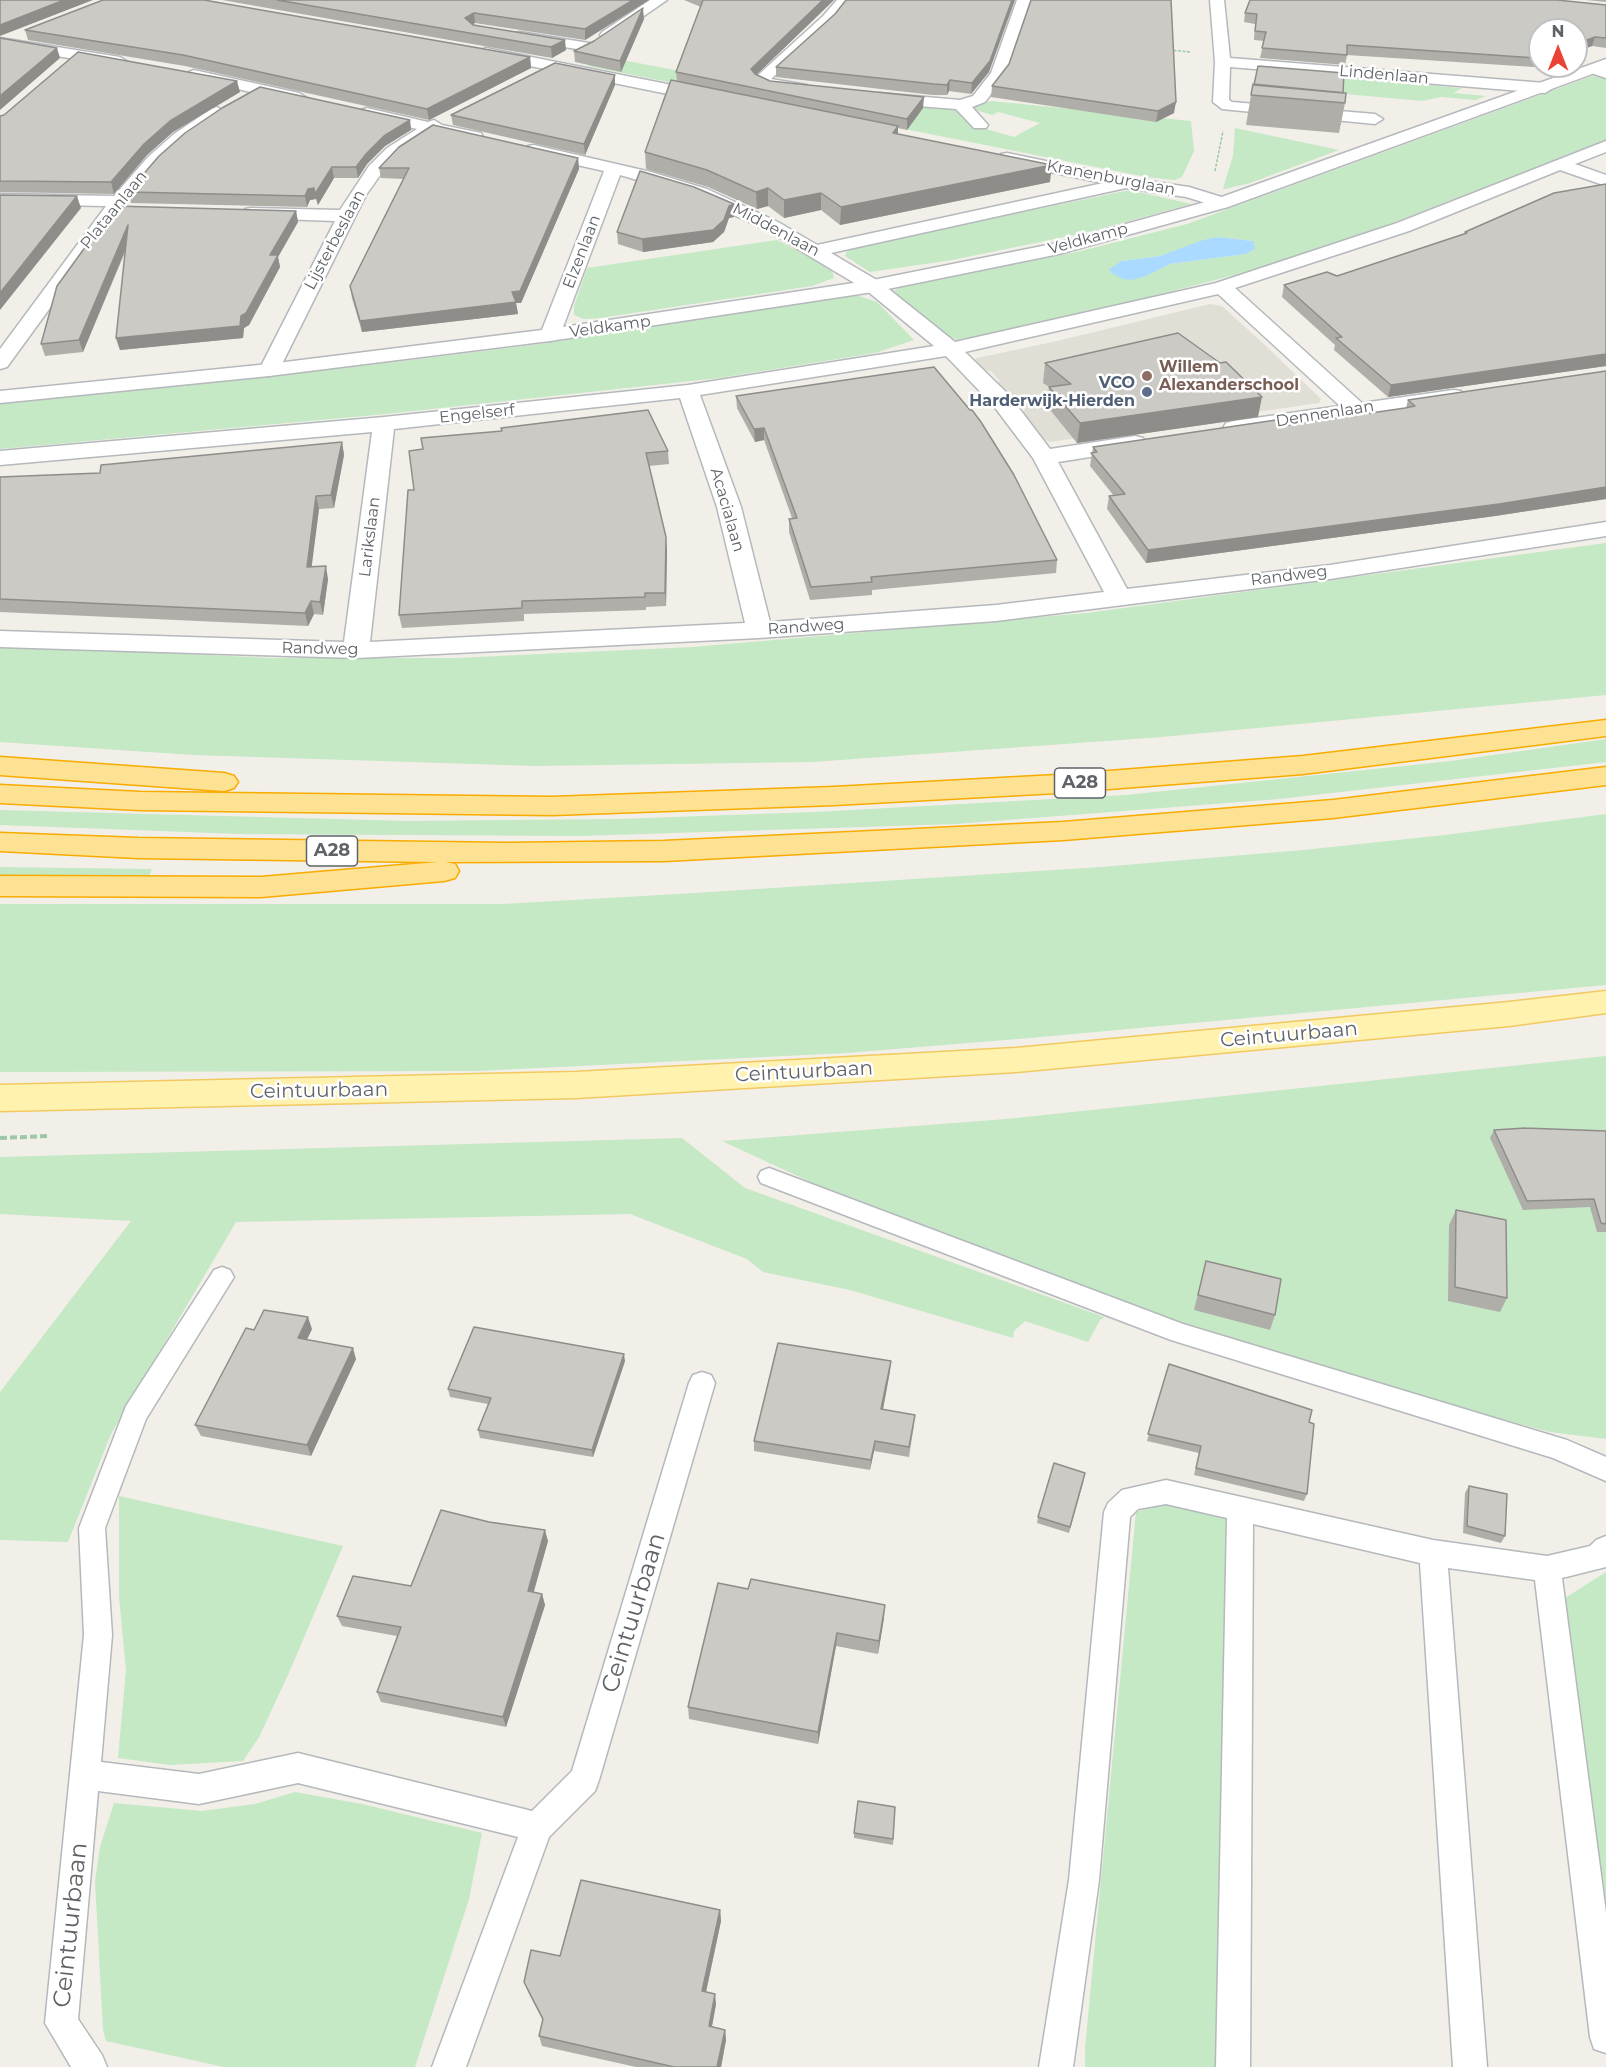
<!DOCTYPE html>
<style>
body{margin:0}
#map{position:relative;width:1606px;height:2067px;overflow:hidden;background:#f1efe8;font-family:Montserrat,sans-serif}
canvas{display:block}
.north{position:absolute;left:1528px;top:18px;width:60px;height:60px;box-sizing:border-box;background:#fff;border:2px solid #bfc1c3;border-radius:50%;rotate:0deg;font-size:16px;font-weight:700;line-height:24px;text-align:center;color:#5f6368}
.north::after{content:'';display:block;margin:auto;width:21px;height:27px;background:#ea4335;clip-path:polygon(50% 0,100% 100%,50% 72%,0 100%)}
</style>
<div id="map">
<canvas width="1606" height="2067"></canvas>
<div class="north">N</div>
</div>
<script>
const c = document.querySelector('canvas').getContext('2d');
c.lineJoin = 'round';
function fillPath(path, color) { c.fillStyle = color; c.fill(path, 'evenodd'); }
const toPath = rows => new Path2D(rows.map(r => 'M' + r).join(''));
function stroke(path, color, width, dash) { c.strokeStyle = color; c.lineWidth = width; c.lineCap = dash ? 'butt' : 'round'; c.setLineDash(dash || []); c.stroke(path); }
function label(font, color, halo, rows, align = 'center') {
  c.font = font + ' Montserrat,sans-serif'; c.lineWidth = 5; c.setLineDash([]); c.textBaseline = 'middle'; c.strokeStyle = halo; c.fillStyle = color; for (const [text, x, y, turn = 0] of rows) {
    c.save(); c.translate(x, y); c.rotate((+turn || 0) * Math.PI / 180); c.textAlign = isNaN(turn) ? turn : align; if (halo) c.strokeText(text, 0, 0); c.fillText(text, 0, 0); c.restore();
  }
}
const education = toPath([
 [1210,304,1222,306,1266,346,1321,399,1319,403,1050,442,1038,437,1021,414,1025,410,1010,393,1003,393,995,384,1000,381,991,371,983,370,975,360,977,358,1057,341]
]);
const green = toPath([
 [596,55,769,88,961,109,972,120,969,124,1014,137,1040,123,998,112,992,115,976,110,972,106,991,101,1191,121,1194,151,1182,177,1175,180,1146,177,588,66,586,62],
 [1318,76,1462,88,1453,93,1486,96,1476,100,1441,97,1422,101,1312,91],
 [1592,76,1606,78,1606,140,1325,249,1273,265,1092,312,957,340,935,328,894,291,900,286,1077,252,1187,224],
 [1217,237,1253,241,1245,254,1170,264,1146,276,1122,261,1160,256],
 [1235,128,1339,150,1250,183,1225,189,1223,188,1233,156],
 [1130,190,1191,204,1092,231,1040,242,952,260,870,272,845,256,848,248],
 [777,240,824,265,832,271,834,278,812,286,600,318,584,319,574,315,574,306,587,268],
 [856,295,877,302,914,340,875,353,719,378,386,414,0,449,0,404,369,365,540,344],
 [1606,543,1606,695,1162,737,812,762,536,766,193,755,0,742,0,645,271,658,455,658,693,647,1087,613],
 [1606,739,1606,762,1279,799,955,824,580,836,240,834,0,825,0,810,408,821,617,819,815,812,1126,795,1451,761],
 [1606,814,1606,985,1030,1038,846,1053,477,1071,0,1072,0,904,503,904,695,893,1101,867,1303,850,1445,835],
 [0,867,152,869,148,879,0,878],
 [1606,1056,1606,1439,1550,1432,1293,1363,847,1199,722,1141,1006,1119],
 [682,1138,745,1188,1132,1327,1105,1317,1100,1320,1088,1342,1025,1321,1014,1331,1013,1338,850,1290,763,1272,747,1259,630,1214,236,1222,111,1434,68,1542,0,1540,0,1392,131,1221,0,1214,0,1157],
 [119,1496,343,1546,288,1675,259,1737,243,1761,170,1765,118,1758,126,1670,119,1597],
 [1165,1503,1230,1515,1219,2067,1085,2067,1085,2048,1136,1512],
 [1606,1572,1606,1908,1565,1598],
 [295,1792,362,1804,482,1833,469,1899,415,2067,224,2067,106,2041,103,2030,95,1881,100,1847,114,1803,202,1811,255,1804]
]);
const water = toPath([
 [1217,237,1253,241,1255,249,1245,254,1170,264,1146,276,1132,280,1123,279,1113,274,1109,269,1122,261,1160,256,1200,241]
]);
const pathFar1 = toPath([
 [1169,50,1191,52],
 [1215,171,1223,131]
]);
const path = toPath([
 [0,1138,49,1136]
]);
const service = toPath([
 [769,1168,1183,1324,1567,1440,1606,1457,1606,1481,1553,1458,1171,1340,761,1183,758,1177,761,1171,769,1168],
 [222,1267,230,1270,234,1277,146,1419,105,1528,112,1635,101,1762,199,1774,298,1753,532,1811,572,1771,689,1383,693,1375,702,1372,711,1375,715,1383,599,1780,595,1791,549,1837,466,2067,432,2067,518,1837,298,1783,199,1804,98,1791,78,2019,102,2055,107,2067,71,2067,45,2023,84,1635,79,1528,126,1406,214,1270,222,1267],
 [1166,1480,1433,1540,1547,1556,1590,1546,1596,1540,1606,1536,1606,1567,1562,1578,1606,1913,1606,2053,1594,2049,1590,2037,1535,1580,1448,1568,1487,2067,1453,2067,1420,1563,1253,1524,1250,2067,1216,2067,1227,1518,1166,1504,1138,1509,1130,1517,1099,1880,1073,2067,1039,2067,1069,1880,1104,1512,1108,1503,1122,1490,1166,1480]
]);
const minor = toPath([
 [650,0,667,0,612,38,602,38,600,35,602,32,650,0],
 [837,0,851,0,833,22,771,79,807,85,809,88,807,91,770,90,756,83,753,80,756,77,823,16,837,0],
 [1017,0,1031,0,1006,74,985,102,972,107,988,125,986,128,974,128,956,109,879,103,871,98,879,93,960,100,973,96,991,73,1017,0],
 [1210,0,1224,0,1230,58,1545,83,1553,88,1545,93,1230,67,1229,100,1232,102,1375,114,1383,119,1375,124,1222,109,1213,102,1215,62,1210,0],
 [520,32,589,43,596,47,589,51,515,39,513,36,515,33,520,32],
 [0,38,120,57,128,62,120,67,0,46,0,38],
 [486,48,712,93,720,98,712,103,481,56,478,53,481,50,486,48],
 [1593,64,1606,68,1606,78,1588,72,1585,69,1593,64],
 [194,70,299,93,307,98,299,103,189,78,186,75,189,72,194,70],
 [217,107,225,112,223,115,186,142,160,165,125,205,7,367,0,369,0,349,106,206,0,204,0,194,114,196,148,157,174,134,211,109,217,107],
 [367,108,428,122,434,120,442,125,481,133,483,137,475,142,433,133,399,156,381,174,366,195,279,370,276,374,269,376,262,374,259,370,335,221,251,218,245,217,242,213,245,209,251,208,340,210,369,166,387,148,417,129,361,116,359,113,361,110,367,108],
 [1606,141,1606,152,1575,164,1606,175,1606,186,1560,170,1409,231,1235,288,1362,403,1453,390,1461,391,1464,396,1461,401,1234,435,1226,433,1223,428,1226,423,1234,421,1340,406,1218,294,965,352,1009,395,1050,449,1135,436,1143,438,1146,443,1143,448,1135,450,1058,462,1127,589,1330,565,1606,522,1606,536,1330,579,996,621,759,638,356,658,0,647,0,631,344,642,372,432,0,465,0,451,384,417,688,385,934,346,866,290,766,230,695,197,620,175,560,335,557,339,550,341,543,339,540,335,604,171,528,154,526,150,528,146,534,145,651,172,707,189,778,222,817,245,1103,183,1001,162,999,158,1001,154,1007,153,1128,178,1189,187,1228,199,1231,203,1228,207,1222,208,1186,197,1126,188,831,253,880,282,955,342,1216,283,1397,223,1606,141],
 [946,356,993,405,1033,458,1104,592,996,605,770,622,741,507,700,395,946,356],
 [680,398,717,507,745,623,370,642,394,429,680,398]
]);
const tertiary = toPath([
 [1606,59,1606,69,1228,207,1059,254,873,292,550,341,269,376,0,403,0,391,269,364,550,329,873,280,1057,243,1216,199,1606,59]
]);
const primary = toPath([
 [1606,991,1606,1013,1509,1026,1016,1072,576,1098,0,1111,0,1085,576,1072,1016,1048,1509,1002,1606,991]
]);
const motorway = toPath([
 [1606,720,1606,736,1303,774,1057,793,834,805,552,815,140,810,0,803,0,785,140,792,552,797,834,787,1057,775,1303,756,1606,720],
 [0,757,224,773,234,776,238,782,234,788,224,791,0,775,0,757],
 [1606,767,1606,785,1333,818,1063,840,664,861,446,862,455,864,459,871,455,878,444,881,261,897,0,896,0,876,261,877,438,862,138,858,0,851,0,833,138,838,507,843,664,841,1063,822,1333,800,1606,767]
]);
const wall = toPath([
 [222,0,649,0,585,40,475,23,473,24,566,50,552,58],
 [684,0,834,0,756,75,770,81,923,108,907,130,898,128,898,134,1050,182,840,225,821,210,784,218,768,206,757,209,708,187,646,169,645,152,677,81,676,72,701,7],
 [1586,0,1606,0,1606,2],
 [1606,5,1606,48,1592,46,1534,67,1347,55,1345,65,1260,58,1264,41,1254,40,1255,24,1244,22,1245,13],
 [835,14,989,72,971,94,949,91,947,95,933,95,776,77,776,67],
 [644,19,621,72,575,62,574,51],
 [25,30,530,57,531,68,429,120,185,66,28,40],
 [1009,64,1174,113,1156,122,991,97,992,86],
 [615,85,585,155,453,125,451,115],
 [240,92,173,132,147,155,114,194,0,192,0,116],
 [1343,93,1345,103,1339,133,1246,125,1251,95],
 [410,120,411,130,385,146,367,164,358,178,334,178,318,205,316,199,310,200,307,207,131,203,128,192],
 [578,158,579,169,521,303,516,303,518,314,362,332,352,298,350,286,403,179,381,178,379,168],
 [1606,184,1606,366,1388,397,1334,350,1335,345,1282,297,1284,285,1337,276,1464,234,1465,232],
 [734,204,734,217,729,218,724,232,713,242,643,252,618,244,617,232],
 [115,206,296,211,298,222,278,257,280,267,249,325,244,328,243,338,120,350,116,338,126,250,83,352,45,356,41,344],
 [1045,363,1258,417,1077,443,1047,406,1049,387,1043,383],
 [1606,371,1606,499,1495,516,1146,563,1107,509,1109,496,1114,496,1090,466,1093,447,1282,426,1406,408,1408,400],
 [736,396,1057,560,1056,573,872,590,872,595,810,600,789,532,789,519,792,518,764,440,755,442,737,408],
 [342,442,344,455,334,508,319,509,311,566,328,579,323,615,314,614,308,626,0,612,0,477,100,473],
 [423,449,668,451,669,464,649,466,667,550,666,606,646,607,646,610,524,614,524,621,402,628,399,615,414,490],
 [1494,1130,1606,1131,1606,1232,1597,1232,1590,1207,1523,1210,1490,1138],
 [1456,1210,1507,1298,1500,1312,1448,1301,1449,1225],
 [1206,1261,1275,1315,1270,1330,1194,1310],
 [312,1329,307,1340,356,1359,311,1456,201,1436,195,1425],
 [625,1361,593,1457,480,1438,478,1430,488,1404,450,1397,448,1389],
 [1169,1364,1309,1422,1307,1494,1304,1501,1194,1475,1199,1453,1147,1441],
 [890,1371,883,1410,914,1425,909,1457,874,1451,870,1470,754,1451,754,1441],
 [1084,1480,1069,1533,1037,1523,1038,1517],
 [1469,1486,1505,1536,1501,1543,1463,1533,1465,1493],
 [548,1541,533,1592,542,1594,545,1605,506,1727,381,1702,377,1692,397,1636,342,1626,337,1616,411,1586],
 [718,1583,884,1618,878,1654,836,1646,818,1744,689,1719,688,1707],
 [895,1807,893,1845,854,1838,854,1833],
 [720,1910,721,1921,706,1992,716,2004,712,2027,725,2030,726,2040,721,2067,636,2067,542,2046,539,2036,543,2021,528,1992,524,1982,560,1956]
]);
const shadedWall = toPath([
 [64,0,93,0,0,36,0,25],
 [633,0,649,0,585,40,585,29],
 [823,0,834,0,751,80,751,69],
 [1012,0,1015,0,989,72,971,94,972,83],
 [643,8,644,19,621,72,620,61],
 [474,13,475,23,466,28,465,18],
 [1595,37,1592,46,1576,52,1576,44],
 [565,40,566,50,552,58,551,47],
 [57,48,60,58,0,110,0,96],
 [1540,56,1540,65,1534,67,1536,58],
 [530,57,531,68,429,120,427,109],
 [615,75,615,85,585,155,584,144],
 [950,80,949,91,947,95,947,85],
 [237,81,240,92,173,132,147,155,114,194,111,182,144,144,170,121],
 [924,97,923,108,907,130,907,119],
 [1176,102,1174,113,1156,122,1158,111],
 [410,120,411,130,385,146,367,164,358,178,356,167,366,154,384,136],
 [898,126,898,143,893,133],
 [578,158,579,169,521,303,516,303,518,314,362,332,360,321,512,292],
 [1052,165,1050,182,840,225,841,207],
 [332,167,334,178,318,205,315,194],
 [314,188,316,199,310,200,307,207,305,196,308,189],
 [768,188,768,206,757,209,756,192],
 [821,193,821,210,784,218,784,200],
 [77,196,81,208,0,310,0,293],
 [734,204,734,217,729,218,724,232,713,242,643,252,642,239],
 [296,211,298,222,278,257,280,267,249,325,244,328,243,338,120,350,116,338,241,316,270,255],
 [128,225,131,236,83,352,79,340],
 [1606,354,1606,366,1388,397,1391,385],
 [1262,397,1258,417,1077,443,1080,423],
 [764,428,764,440,755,442,754,429],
 [342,442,344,455,334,508,331,495],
 [1606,487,1606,499,1495,516,1146,563,1148,550],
 [316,496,319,509,310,580,307,567],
 [666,537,667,550,666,606,665,593],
 [326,566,328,579,323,615,320,602],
 [311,601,314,614,308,626,305,613],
 [308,1317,312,1329,302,1349,298,1338],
 [353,1348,356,1359,311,1456,307,1445],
 [624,1354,625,1361,593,1457,592,1450],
 [891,1361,890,1371,881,1419,881,1409],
 [875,1441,874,1451,870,1470,871,1460],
 [545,1530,548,1541,531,1602,528,1591],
 [542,1594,545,1605,506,1727,503,1717],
 [885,1605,884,1618,878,1654,879,1641],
 [837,1633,836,1646,818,1744,818,1732],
 [720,1910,721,1921,704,2001,702,1991],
 [715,1994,716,2004,710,2036,709,2026],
 [725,2030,726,2040,721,2067,717,2067]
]);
const building = toPath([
 [0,0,64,0,0,25,0,0],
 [103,0,204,0,530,57,427,109,183,55,25,30,103,0],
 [277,0,633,0,585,29,474,13,465,18,473,25,565,40,551,47,277,0],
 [703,0,823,0,751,69,755,74,770,81,924,97,907,119,676,72,703,0],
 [846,0,1012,0,990,61,972,83,950,80,947,85,934,84,776,67,835,14,846,0],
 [1031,0,1171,0,1176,102,1158,111,992,86,1009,64,1031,0],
 [1250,0,1557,0,1606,5,1606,38,1595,37,1576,44,1576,30,1540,30,1540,56,1536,58,1347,45,1347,55,1262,48,1266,32,1255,31,1257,14,1245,13,1250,0],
 [643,8,620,61,574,51,594,41,643,8],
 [0,38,57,48,0,96,0,38],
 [78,52,237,81,170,121,144,144,111,182,0,181,0,116,4,115,78,52],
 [555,63,615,75,584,144,451,115,555,63],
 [1258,66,1344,73,1343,93,1254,85,1258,66],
 [671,80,898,126,893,133,1052,165,841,207,821,193,784,200,768,188,756,192,707,170,645,152,671,80],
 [1253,84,1346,93,1345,103,1251,95,1253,84],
 [260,87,410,120,384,136,366,154,356,167,332,167,315,194,314,188,308,189,305,196,128,192,159,156,185,133,222,108,260,87],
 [433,125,578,158,520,291,512,292,516,302,360,321,350,286,409,168,379,168,399,147,433,125],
 [640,171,694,187,734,204,729,206,724,220,713,230,642,239,617,232,640,171],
 [1606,184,1606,354,1391,385,1336,338,1342,337,1284,285,1327,272,1337,276,1467,233,1465,232,1554,193,1606,184],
 [0,195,77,196,0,293,0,195],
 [115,206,296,211,270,255,278,255,246,313,241,316,240,326,116,338,128,225,79,340,41,344,57,286,115,206],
 [1178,333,1220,363,1226,362,1262,397,1080,423,1049,387,1071,384,1045,363,1178,333],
 [934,367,970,410,972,410,981,422,1014,475,1057,560,871,577,872,582,811,587,789,519,797,518,764,428,754,429,736,396,934,367],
 [1606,371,1606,487,1499,504,1148,550,1109,496,1125,494,1091,453,1097,452,1093,447,1276,420,1282,426,1405,408,1415,406,1408,400,1606,371],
 [648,410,668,451,646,453,666,537,665,593,645,593,645,597,522,601,522,608,399,615,408,490,414,490,409,451,423,449,421,438,502,431,501,428,648,410],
 [342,442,331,495,316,496,307,567,326,566,320,602,311,601,305,613,0,599,0,477,100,473,101,465,342,442],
 [1525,1128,1606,1131,1606,1224,1601,1223,1594,1199,1527,1201,1494,1130,1525,1128],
 [1456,1210,1506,1220,1507,1298,1455,1287,1456,1210],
 [1206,1261,1281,1279,1275,1315,1198,1295,1206,1261],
 [264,1310,308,1317,298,1338,353,1348,307,1445,195,1425,246,1328,254,1330,264,1310],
 [474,1327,624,1354,592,1450,478,1430,491,1398,448,1389,474,1327],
 [778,1343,891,1361,881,1409,915,1415,909,1447,875,1441,871,1460,754,1441,778,1343],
 [1169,1364,1312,1410,1309,1422,1314,1424,1307,1494,1196,1468,1201,1446,1148,1434,1169,1364],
 [1054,1463,1085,1473,1070,1527,1038,1517,1054,1463],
 [1469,1486,1507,1494,1505,1536,1467,1526,1469,1486],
 [441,1510,489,1522,545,1530,528,1591,542,1594,503,1717,377,1692,401,1627,337,1616,353,1576,411,1586,441,1510],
 [751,1579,885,1605,879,1641,837,1633,818,1732,688,1707,718,1583,748,1589,751,1579],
 [858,1801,895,1807,893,1839,854,1833,858,1801],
 [581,1880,720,1910,702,1991,715,1994,709,2026,725,2030,717,2067,674,2067,539,2036,543,2019,524,1982,531,1950,560,1956,581,1880]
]);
const markers = [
 [1147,376,6,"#8d6e63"],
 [1147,392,6,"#5c6f8a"]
];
const farStreetnames = [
 ["Lindenlaan",1384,75,5],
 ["Kranenburglaan",1111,178,11],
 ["Plataanlaan",114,210,-51],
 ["Middenlaan",776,230,28],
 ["Veldkamp",1088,239,-15],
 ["Lijsterbeslaan",335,240,-62],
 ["Elzenlaan",582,252,-69],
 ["Veldkamp",610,327,-8],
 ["Engelserf",477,414,-6],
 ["Dennenlaan",1325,414,-9],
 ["Acacialaan",727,510,74],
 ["Larikslaan",370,537,-83],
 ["Randweg",1289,576,-7],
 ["Randweg",806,627,-4],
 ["Randweg",320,649,1]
];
const farEducationnames = [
 ["Willem",1159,367],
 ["Alexanderschool",1159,385]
];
const farServicenames = [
 ["VCO",1135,383],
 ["Harderwijk-Hierden",1135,401]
];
const shields = [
 [1080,783,51],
 [332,851,51]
];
const shieldNames = [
 ["A28",1080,783],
 ["A28",332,851]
];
const streetNames = [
 ["Ceintuurbaan",1289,1035,-5],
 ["Ceintuurbaan",804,1072,-3],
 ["Ceintuurbaan",319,1091,-1]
];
const nearStreetnames = [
 ["Ceintuurbaan",634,1613,-73],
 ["Ceintuurbaan",71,1925,-84]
];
fillPath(education, '#e1ded6');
fillPath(green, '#c5e8c5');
fillPath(water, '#aadaff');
stroke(service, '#b5b8bc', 3);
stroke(minor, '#b5b8bc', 3);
stroke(tertiary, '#b5b8bc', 3);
stroke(primary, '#f2c960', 3);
stroke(motorway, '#f9ab00', 3);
stroke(pathFar1, '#9cc7a9', 1.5, [3, 1.5]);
stroke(path, '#9cc7a9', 4, [7, 3]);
fillPath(service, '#fff');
fillPath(minor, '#fff');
fillPath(tertiary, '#fff');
fillPath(primary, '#fff2af');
fillPath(motorway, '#fde293');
fillPath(wall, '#afaea9');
fillPath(shadedWall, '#8f8d8a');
fillPath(building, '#cccac5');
stroke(building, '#8f8d8a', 1.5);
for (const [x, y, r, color] of markers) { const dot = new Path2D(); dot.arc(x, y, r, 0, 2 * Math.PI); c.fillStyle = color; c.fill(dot); stroke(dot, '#fff', 2); }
label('16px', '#5f6368', '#fff', farStreetnames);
label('bold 16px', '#785e54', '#fff', farEducationnames, 'left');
label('bold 16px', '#4e5e75', '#fff', farServicenames, 'right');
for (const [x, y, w] of shields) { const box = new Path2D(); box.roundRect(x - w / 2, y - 15, w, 30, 4.5); c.fillStyle = '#fff'; c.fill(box); stroke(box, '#5f6368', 1.5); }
label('bold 18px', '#5f6368', null, shieldNames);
label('20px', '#5f6368', '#fff', streetNames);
label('24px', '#5f6368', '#fff', nearStreetnames);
</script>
